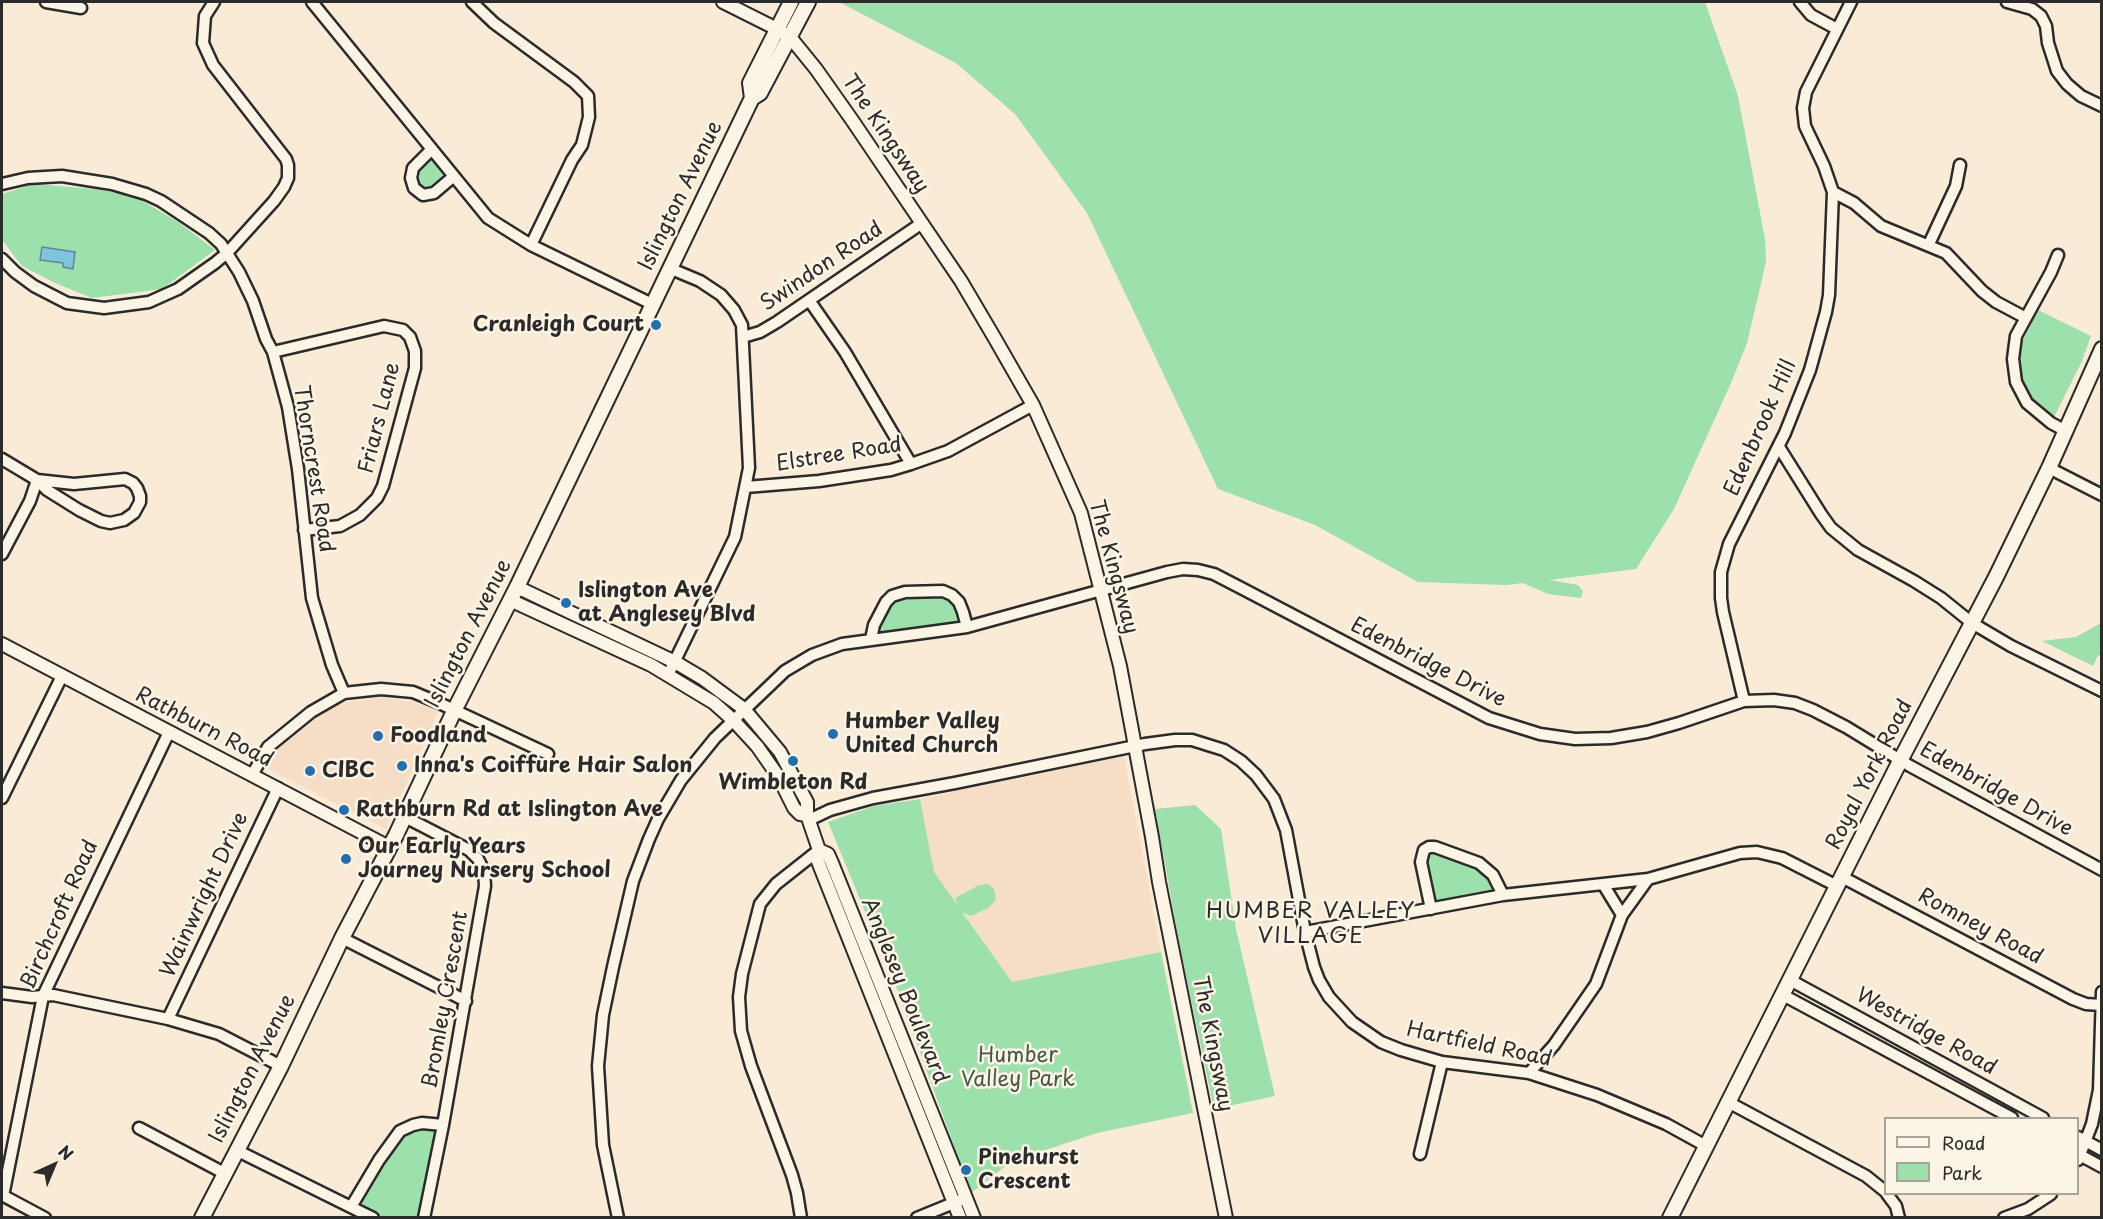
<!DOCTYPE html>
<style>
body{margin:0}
#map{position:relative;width:2103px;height:1219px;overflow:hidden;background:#f9ebd6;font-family:"Playpen Sans",sans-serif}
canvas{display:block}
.frame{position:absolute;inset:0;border:3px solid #2b2b2b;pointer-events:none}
.legend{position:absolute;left:1884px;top:1117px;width:195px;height:78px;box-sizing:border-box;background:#fcf5e5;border:2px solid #a8a49b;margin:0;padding:8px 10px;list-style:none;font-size:18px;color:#2b2b2b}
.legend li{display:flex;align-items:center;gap:12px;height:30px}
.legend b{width:30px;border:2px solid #a8a49b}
.north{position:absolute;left:24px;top:1135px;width:60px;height:60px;-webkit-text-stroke:4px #fcf5e5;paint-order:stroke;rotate:44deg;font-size:16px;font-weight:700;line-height:24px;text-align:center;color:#2b2b2b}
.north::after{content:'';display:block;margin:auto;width:21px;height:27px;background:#2b2b2b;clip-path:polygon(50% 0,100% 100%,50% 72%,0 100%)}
</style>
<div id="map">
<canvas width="2103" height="1219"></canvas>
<div class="frame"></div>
<ul class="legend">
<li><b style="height:8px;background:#fcf5e5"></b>Road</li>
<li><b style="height:16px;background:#9ce0ab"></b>Park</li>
</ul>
<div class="north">N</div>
</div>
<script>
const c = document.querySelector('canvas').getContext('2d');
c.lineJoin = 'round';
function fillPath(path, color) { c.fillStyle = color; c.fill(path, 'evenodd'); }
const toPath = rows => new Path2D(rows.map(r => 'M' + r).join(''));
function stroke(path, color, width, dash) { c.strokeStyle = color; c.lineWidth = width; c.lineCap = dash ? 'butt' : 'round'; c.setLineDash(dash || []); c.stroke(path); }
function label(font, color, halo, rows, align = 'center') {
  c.font = font + ' "Playpen Sans",sans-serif'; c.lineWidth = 5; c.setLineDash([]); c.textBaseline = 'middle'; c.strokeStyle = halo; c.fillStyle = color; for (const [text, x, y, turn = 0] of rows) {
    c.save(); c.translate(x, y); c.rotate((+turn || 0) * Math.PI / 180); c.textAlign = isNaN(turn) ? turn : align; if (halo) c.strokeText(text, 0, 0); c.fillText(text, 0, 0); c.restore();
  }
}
const built = toPath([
 [382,697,412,702,439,710,386,829,264,767,276,748,304,724,343,703],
 [1124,756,1161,952,1012,982,934,872,920,799]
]);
const green = toPath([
 [839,2,1705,2,1738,96,1765,239,1766,262,1747,343,1731,383,1674,509,1636,569,1549,580,1578,585,1583,591,1581,598,1548,594,1523,583,1507,585,1418,582,1315,525,1218,489,1087,213,1016,115,956,63],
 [430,159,438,161,443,171,442,176,430,186,419,187,413,173],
 [33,184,96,189,136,197,178,222,215,250,162,289,92,298,55,283,22,266,2,240,2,194],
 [2038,310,2091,336,2082,361,2054,417,2049,415,2038,405,2028,394,2024,386,2019,368,2022,342],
 [922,595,945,599,957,608,962,617,960,624,879,633,880,624,893,604],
 [529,597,665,663,665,666,526,601],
 [2101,623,2101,654,2097,657,2093,666,2042,641,2076,637],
 [920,799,934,872,959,907,955,898,979,885,988,884,994,889,996,900,988,908,971,916,962,912,1012,982,1161,952,1193,1113,1097,1133,1012,1161,971,1193,899,994,828,822,874,806],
 [1195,805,1221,829,1236,929,1275,1096,1214,1109,1180,947,1155,809],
 [1440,853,1465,860,1486,873,1496,888,1493,890,1440,901,1437,900,1434,898,1428,870,1428,859,1431,855],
 [428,1129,435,1131,437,1134,420,1217,384,1217,365,1208,361,1201,401,1137,414,1130]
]);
const water = toPath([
 [42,247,75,252,73,269,63,267,63,263,40,260,42,247]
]);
const minor = toPath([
 [46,2,81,8],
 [312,2,488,218,531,245,652,304],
 [472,2,494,23,574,82,588,96,589,117,582,145,572,160,531,245],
 [1800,2,1811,15,1837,29],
 [2007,2,2032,9,2041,16,2046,26,2048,43,2057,71,2067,84,2081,96,2102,106],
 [432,149,413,168,411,178,414,188,423,195,434,193,454,176],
 [2,184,28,178,62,176,112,184,146,194,161,201,209,233,221,244,239,272,253,301,266,339,273,352,288,407,298,469,312,598,332,665,344,693],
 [1833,192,1854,203,1881,226,1946,253,1982,291,1996,302,2026,318],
 [1929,244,1956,186,1960,165],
 [2058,255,2051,272,2016,336,2013,359,2016,382,2027,403,2051,423,2066,431],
 [2,259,15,272,34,286,67,303,104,308,149,302,178,289,215,263,227,253,274,201,284,187,288,178,288,165,286,159,213,65,203,43,205,16,214,2],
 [809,300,845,352,911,464],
 [743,337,760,332,777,322,922,223],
 [273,352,384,326,403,330,410,337,415,351,415,368,383,486,377,498,360,515,340,526,304,530],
 [1779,447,1821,514,1831,528,1858,550,1914,581,1941,598,1972,623,2011,646,2102,691],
 [2,459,37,480,47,490,79,510,101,521,110,523,124,520,134,513,140,502,140,496,137,488,133,483,125,479,74,484,37,480],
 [2049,468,2102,495],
 [746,487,819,481,891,470,911,464,948,451,1033,405],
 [2,554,30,501,37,480],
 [871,639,874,625,886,602,892,596,905,592,943,591,952,595,959,602,963,612,967,627],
 [668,675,735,537,749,468,742,325,734,310,721,295,700,281,669,268],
 [1744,701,1723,612,1721,598,1721,572,1729,544,1785,433,1810,370,1826,312,1829,295,1833,192,1824,166,1805,126,1803,108,1806,92,1851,2],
 [252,775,268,747,311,712,344,693,381,689,413,692,437,702,548,754],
 [2,798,62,676],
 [405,817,469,850,478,859,484,871,485,886,443,1125,424,1218],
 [809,820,830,810,873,798,955,783,1145,744,1175,740,1192,740,1224,750,1241,761,1256,775,1274,799,1286,830,1305,932,1314,967,1319,980,1329,997,1352,1022,1381,1042,1401,1050,1442,1062,1529,1073,1597,1095,1666,1124,1706,1146],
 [1842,877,2073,999,2086,1004,2101,1005],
 [1431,909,1421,862,1424,850,1429,847,1435,847,1479,863,1493,875,1503,895],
 [1622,915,1648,879],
 [1305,932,1503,895,1648,879,1740,853,1757,852,1782,858,1837,886],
 [342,938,466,1001],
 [1790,980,2043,1118],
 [2,993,32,997,53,995,168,1019,219,1034,281,1066],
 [1783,995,2012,1118],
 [168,1019,278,788],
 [1529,1073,1554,1045,1596,984,1622,915,1603,884],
 [1728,1102,1866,1176,1886,1192],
 [139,1128,224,1173],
 [2078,1137,2102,1150],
 [236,1150,373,1218],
 [1420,1154,1442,1062],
 [2078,1154,2102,1167],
 [2078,1160,2092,1124,2099,1090,2102,992],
 [1887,1194,1896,1206,1899,1218],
 [2,1195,45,1218],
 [3,1196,43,996,169,732],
 [351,1207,379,1160,400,1131,413,1125,422,1123,443,1125],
 [618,1218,603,1145,598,1066,603,1015,613,967,633,881,649,839,658,819,681,780,715,738,785,671,812,655,842,644,967,627,1167,572,1183,569,1198,570,1214,574,1243,589,1489,718,1540,734,1575,739,1611,738,1647,732,1679,723,1744,701,1774,700,1795,703,1813,710,1846,727,1910,766,2102,870],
 [801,1218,797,1193,792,1175,751,1066,741,1031,739,997,742,974,760,904,776,884,819,850],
 [917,1218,961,1200],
 [2004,1218,2028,1209,2051,1194]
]);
const tertiary = toPath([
 [723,2,777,29,790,37,816,69,852,120,961,281,994,337,1033,405,1081,513,1120,666,1152,837,1159,882,1226,1218],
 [517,587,675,662,702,678,744,709,780,752,807,802,807,815,819,850,817,859,960,1218],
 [510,600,651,665,714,703,733,720,757,746,778,776,794,808,800,814,807,815],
 [2,644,389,847],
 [819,850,828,854,832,863,974,1218]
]);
const secondary = toPath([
 [752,98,760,93,808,2],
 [202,1218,281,1066,342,938,396,835,455,709,517,587,752,98,750,83,791,2],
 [1670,1218,1901,759,1996,577,2049,468,2102,349]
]);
const markers = [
 [656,325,6,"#1f6fb2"],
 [566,603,6,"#1f6fb2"],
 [833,734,6,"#1f6fb2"],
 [378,736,6,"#1f6fb2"],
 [793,761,6,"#1f6fb2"],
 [402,766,6,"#1f6fb2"],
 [310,771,6,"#1f6fb2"],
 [344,810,6,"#1f6fb2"],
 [346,859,6,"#1f6fb2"],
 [966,1170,6,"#1f6fb2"]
];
const streetNames = [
 ["The Kingsway",885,134,56],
 ["Islington Avenue",681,196,-64],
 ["Swindon Road",822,267,-34],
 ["Friars Lane",380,418,-76],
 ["Edenbrook Hill",1761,428,-66],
 ["Elstree Road",839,455,-9],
 ["Thorncrest Road",313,469,81],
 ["The Kingsway",1113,567,75],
 ["Islington Avenue",469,634,-63],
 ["Edenbridge Drive",1428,663,27],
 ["Rathburn Road",204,728,27],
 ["Royal York Road",1870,775,-63],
 ["Edenbridge Drive",1996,790,29],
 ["Wainwright Drive",205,895,-65],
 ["Birchcroft Road",60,915,-66],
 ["Romney Road",1980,927,28],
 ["Anglesey Boulevard",904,991,68],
 ["Bromley Crescent",446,1000,-80],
 ["Westridge Road",1926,1032,29],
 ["The Kingsway",1212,1044,79],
 ["Hartfield Road",1479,1045,12],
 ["Islington Avenue",253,1069,-63]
];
const poiNames = [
 ["Cranleigh Court",644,325,"right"],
 ["Islington Ave",578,591],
 ["at Anglesey Blvd",578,615],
 ["Humber Valley",845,722],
 ["United Church",845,746],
 ["Foodland",390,736],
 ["Inna's Coiffure Hair Salon",414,766],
 ["CIBC",322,771],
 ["Wimbleton Rd",793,783,"center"],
 ["Rathburn Rd at Islington Ave",356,810],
 ["Our Early Years",358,847],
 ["Journey Nursery School",358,871],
 ["Pinehurst",978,1158],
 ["Crescent",978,1182]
];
const parkNames = [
 ["Humber",1018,1056],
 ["Valley Park",1018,1080]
];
const neighbourhoodNames = [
 ["HUMBER VALLEY",1311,912],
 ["VILLAGE",1311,937]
];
fillPath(built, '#f5dec5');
fillPath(green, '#9ce0ab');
fillPath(water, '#7ec4df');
stroke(water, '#5d8797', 1.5);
stroke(minor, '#2b2b2b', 15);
stroke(tertiary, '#2b2b2b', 16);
stroke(secondary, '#2b2b2b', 18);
stroke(minor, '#fcf5e5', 10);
stroke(tertiary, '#fcf5e5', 12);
stroke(secondary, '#fcf5e5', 14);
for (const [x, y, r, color] of markers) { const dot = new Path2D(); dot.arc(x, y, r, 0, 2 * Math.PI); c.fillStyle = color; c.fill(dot); stroke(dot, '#fcf5e5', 2); }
label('21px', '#2b2b2b', '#fcf5e5', streetNames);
label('bold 21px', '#2b2b2b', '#fcf5e5', poiNames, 'left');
label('21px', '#47584b', '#fcf5e5', parkNames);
c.letterSpacing = '1.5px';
label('22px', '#2b2b2b', '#fcf5e5', neighbourhoodNames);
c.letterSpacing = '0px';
</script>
